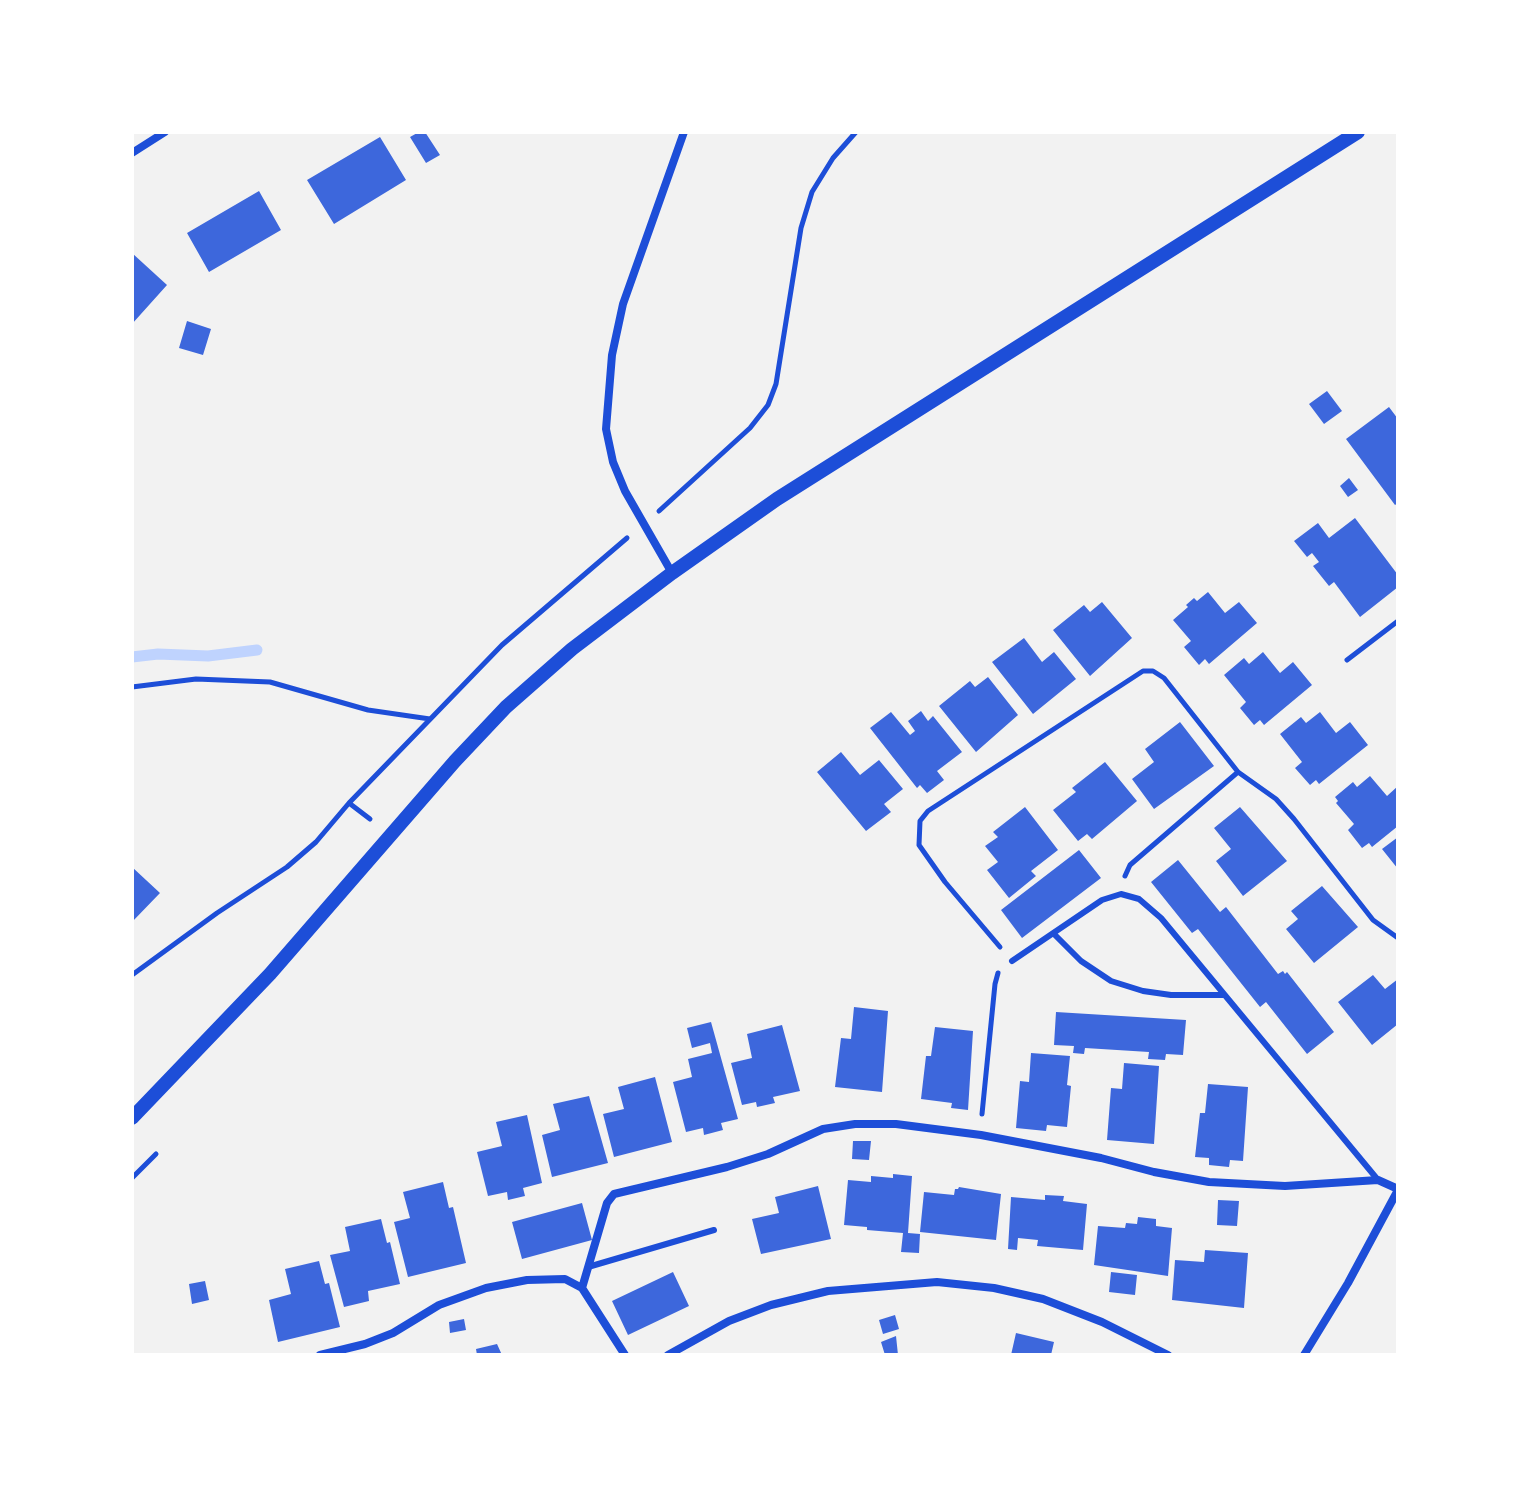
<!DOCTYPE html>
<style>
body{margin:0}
#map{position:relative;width:1530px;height:1487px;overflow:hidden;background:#f2f2f2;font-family:Arial,sans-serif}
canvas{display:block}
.frame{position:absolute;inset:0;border:134px solid #fff;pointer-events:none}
</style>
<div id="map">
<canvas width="1530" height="1487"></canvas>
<div class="frame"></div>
</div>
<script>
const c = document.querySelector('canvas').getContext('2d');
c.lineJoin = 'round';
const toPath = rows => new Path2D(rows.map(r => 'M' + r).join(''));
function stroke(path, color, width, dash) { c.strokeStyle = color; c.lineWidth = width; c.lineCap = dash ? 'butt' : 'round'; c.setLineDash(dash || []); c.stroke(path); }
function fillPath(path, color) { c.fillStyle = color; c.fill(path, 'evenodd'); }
const stream = toPath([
 [132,657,158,654,208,656,257,650]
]);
const building = toPath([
 [419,132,425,132,440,155,426,163,410,137],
 [380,137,406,180,334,224,307,180],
 [259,191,281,230,209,272,187,233],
 [132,253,167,285,132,324],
 [187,321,211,329,203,355,179,348],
 [1327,391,1342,411,1324,424,1309,404],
 [1389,407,1398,419,1398,503,1395,505,1346,439],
 [1349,478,1358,490,1348,497,1340,486],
 [1355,518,1398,575,1398,587,1360,617,1334,582,1329,586,1313,566,1319,562,1312,553,1307,557,1294,541,1318,523,1329,538],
 [1208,592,1225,613,1239,602,1257,623,1209,664,1205,659,1199,665,1184,647,1191,641,1173,620,1188,607,1186,605,1194,598,1197,601],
 [1102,602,1132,638,1090,676,1053,630,1084,605,1090,612],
 [1024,638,1042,662,1054,652,1076,679,1033,714,992,662],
 [1263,652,1280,673,1293,662,1312,685,1264,725,1260,720,1254,725,1240,708,1246,702,1224,675,1244,658,1249,664],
 [988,677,1018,715,976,752,939,706,970,681,975,687],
 [921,711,928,721,933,716,962,752,937,771,944,780,927,793,920,785,917,788,870,728,891,712,910,735,915,731,908,721],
 [1320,712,1336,733,1350,722,1368,745,1319,784,1316,780,1310,785,1295,768,1302,762,1280,734,1301,717,1306,723],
 [1180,722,1214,766,1154,809,1132,779,1154,762,1145,749],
 [841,752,860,775,879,760,903,789,884,804,891,812,866,831,817,772],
 [1105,762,1137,801,1092,839,1087,834,1078,841,1053,810,1076,792,1072,788],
 [1370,776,1387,796,1398,786,1398,826,1372,847,1369,843,1362,848,1348,830,1354,824,1336,803,1338,801,1335,797,1353,782,1357,787],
 [1025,807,1058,850,1031,871,1036,876,1009,898,987,870,998,862,985,846,998,837,993,832],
 [1240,807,1287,861,1243,896,1216,861,1231,849,1214,828],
 [1398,837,1398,869,1382,849],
 [1079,850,1101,878,1022,938,1001,910],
 [1178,860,1220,912,1226,907,1278,974,1283,971,1285,974,1287,972,1334,1032,1307,1054,1266,1002,1260,1007,1198,929,1192,933,1151,882],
 [132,867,160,893,132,922],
 [1322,886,1358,927,1314,963,1286,929,1298,919,1291,911],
 [1373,975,1385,989,1398,979,1398,1024,1372,1045,1338,1002],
 [854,1007,888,1011,882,1092,835,1087,841,1038,851,1039],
 [1056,1012,1186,1020,1183,1055,1166,1054,1165,1060,1148,1059,1149,1052,1085,1048,1084,1054,1073,1053,1074,1046,1054,1045],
 [711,1022,738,1119,721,1123,723,1130,704,1135,703,1128,686,1132,673,1082,692,1077,688,1059,712,1053,710,1043,692,1048,687,1028],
 [782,1025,800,1091,773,1097,775,1103,757,1107,756,1102,742,1105,731,1063,752,1058,747,1034],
 [935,1027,973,1031,968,1110,951,1108,952,1103,921,1099,926,1056,931,1056],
 [1031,1053,1070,1056,1067,1085,1071,1086,1067,1127,1047,1125,1046,1131,1016,1128,1020,1081,1029,1082],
 [1124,1063,1159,1066,1154,1144,1107,1140,1111,1088,1122,1089],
 [655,1077,672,1142,614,1157,603,1114,624,1109,618,1087],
 [1208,1084,1248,1087,1243,1161,1230,1160,1229,1167,1209,1165,1209,1158,1195,1157,1200,1113,1205,1113],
 [589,1096,608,1163,552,1177,542,1135,560,1130,553,1104],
 [527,1115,542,1183,523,1188,525,1196,508,1200,507,1192,488,1196,477,1152,502,1146,496,1122],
 [853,1141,871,1141,869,1160,852,1159],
 [893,1174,912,1176,908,1233,920,1234,919,1253,901,1252,903,1233,867,1230,867,1227,844,1225,848,1180,871,1182,871,1176,893,1178],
 [443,1182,449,1208,453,1207,466,1263,408,1277,394,1222,410,1218,403,1192],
 [818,1186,831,1239,761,1254,752,1219,779,1213,775,1197],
 [959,1187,1001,1194,996,1240,920,1232,924,1192,954,1195,955,1189,958,1189],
 [1045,1195,1064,1196,1063,1201,1087,1204,1083,1250,1037,1246,1038,1240,1018,1238,1017,1250,1008,1249,1011,1197,1045,1200],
 [1218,1200,1239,1201,1237,1226,1217,1225],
 [582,1203,592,1240,522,1259,512,1222],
 [1138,1217,1156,1219,1156,1226,1172,1228,1168,1276,1094,1265,1098,1226,1125,1228,1126,1223,1137,1224],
 [381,1219,387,1243,390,1242,400,1284,368,1291,369,1301,344,1307,330,1255,350,1251,345,1227],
 [1205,1250,1248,1253,1244,1308,1172,1300,1175,1260,1204,1262],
 [319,1261,325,1284,329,1283,340,1327,278,1342,269,1300,291,1294,285,1269],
 [673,1272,689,1306,628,1335,612,1301],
 [1111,1272,1137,1275,1135,1295,1109,1292],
 [205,1281,209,1300,192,1304,189,1284],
 [895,1315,899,1329,883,1334,879,1320],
 [464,1319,466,1330,450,1333,449,1322],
 [1016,1333,1054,1342,1051,1355,1011,1355],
 [896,1336,898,1355,885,1355,881,1342],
 [497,1344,502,1355,477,1355,476,1349]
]);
const path = toPath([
 [659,511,750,428,768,405,776,384,801,228,812,192,833,158,856,132],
 [1347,660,1398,621],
 [132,687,196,679,270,682,368,710,430,719],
 [349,803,370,819],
 [1125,876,1130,865,1238,772],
 [1000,947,945,882,919,845,920,821,928,811,1143,671,1153,671,1164,678,1238,772,1276,799,1294,819,1373,920,1398,938],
 [132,975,217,913,287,867,316,842,349,803,502,645,627,538],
 [982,1114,995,984,998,973],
 [132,1178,156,1154]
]);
const service = toPath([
 [1054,934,1081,961,1111,981,1143,991,1171,995,1224,995],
 [1012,961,1102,900,1121,894,1139,899,1161,918,1378,1180],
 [588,1267,714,1230]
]);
const minor = toPath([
 [132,153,165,132],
 [672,573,625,491,613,462,606,429,612,355,623,304,684,132],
 [582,1288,625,1355],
 [320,1355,365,1344,393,1333,439,1305,486,1288,527,1280,565,1279,582,1288,607,1203,614,1194,727,1167,768,1154,823,1129,855,1124,896,1124,981,1135,1101,1158,1154,1172,1209,1182,1285,1186,1378,1180,1398,1189],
 [668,1355,729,1321,771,1305,828,1291,937,1282,994,1288,1043,1299,1102,1322,1168,1355],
 [1304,1355,1348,1283,1398,1190]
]);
const tertiary = toPath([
 [132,1118,270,974,455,761,506,707,572,649,672,573,777,499,1358,132]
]);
stroke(stream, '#bfd3fe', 11);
fillPath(building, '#3d67dc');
stroke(path, '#1d4ed8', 5);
stroke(service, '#1d4ed8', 6);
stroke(minor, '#1d4ed8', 8);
stroke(tertiary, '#1d4ed8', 14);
</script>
